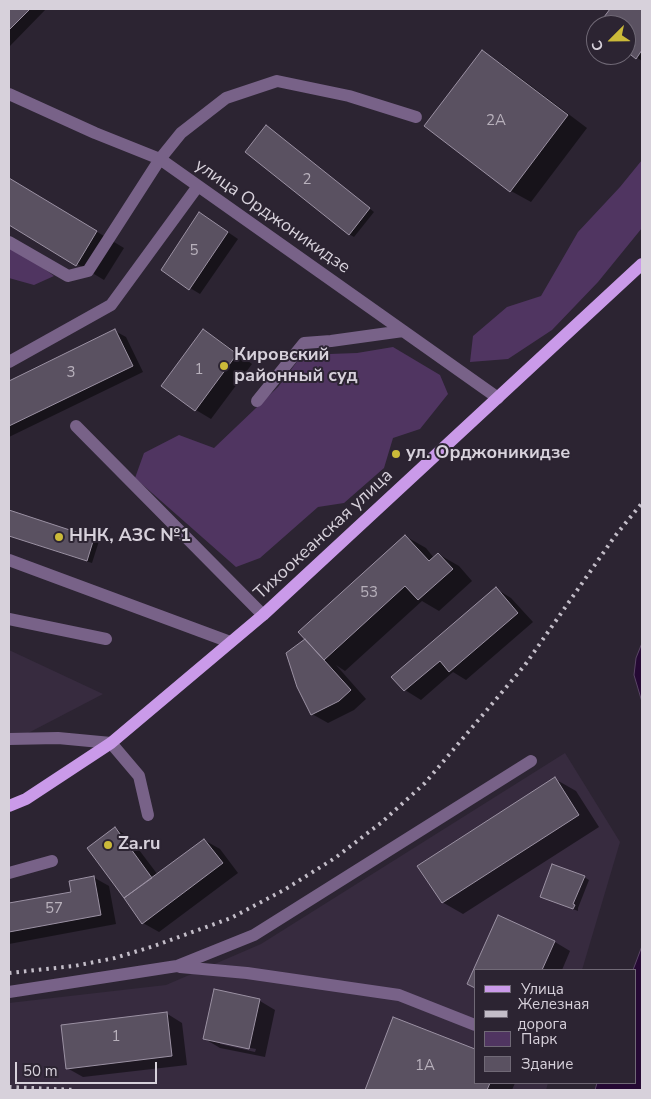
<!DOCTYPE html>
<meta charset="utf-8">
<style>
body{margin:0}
#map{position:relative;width:651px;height:1099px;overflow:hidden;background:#2c2432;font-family:"Nunito Sans",sans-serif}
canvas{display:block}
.frame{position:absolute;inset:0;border:10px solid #d7d1db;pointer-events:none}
.legend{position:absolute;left:474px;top:969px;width:162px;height:115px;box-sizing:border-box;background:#2c2432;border:1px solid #706976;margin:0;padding:6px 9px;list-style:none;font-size:15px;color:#d7d1db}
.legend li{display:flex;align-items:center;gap:10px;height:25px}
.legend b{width:25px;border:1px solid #706976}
.north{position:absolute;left:586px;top:15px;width:50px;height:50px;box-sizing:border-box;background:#2c2432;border:1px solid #706976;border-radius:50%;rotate:247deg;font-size:14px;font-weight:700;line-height:20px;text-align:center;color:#d7d1db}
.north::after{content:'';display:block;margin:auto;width:18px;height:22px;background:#cbba39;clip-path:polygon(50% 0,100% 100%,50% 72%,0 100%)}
.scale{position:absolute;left:15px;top:1062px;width:142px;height:22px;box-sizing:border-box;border:2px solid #d7d1db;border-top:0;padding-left:6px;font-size:15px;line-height:18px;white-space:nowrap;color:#d7d1db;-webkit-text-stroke:4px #2c2432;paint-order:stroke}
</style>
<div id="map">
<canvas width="651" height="1099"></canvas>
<div class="frame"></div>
<ul class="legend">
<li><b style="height:6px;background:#ca9ae9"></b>Улица</li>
<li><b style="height:6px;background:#c3bdc8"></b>Железная дорога</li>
<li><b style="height:14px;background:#503561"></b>Парк</li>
<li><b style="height:14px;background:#5a5161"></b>Здание</li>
</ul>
<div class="north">С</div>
<div class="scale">50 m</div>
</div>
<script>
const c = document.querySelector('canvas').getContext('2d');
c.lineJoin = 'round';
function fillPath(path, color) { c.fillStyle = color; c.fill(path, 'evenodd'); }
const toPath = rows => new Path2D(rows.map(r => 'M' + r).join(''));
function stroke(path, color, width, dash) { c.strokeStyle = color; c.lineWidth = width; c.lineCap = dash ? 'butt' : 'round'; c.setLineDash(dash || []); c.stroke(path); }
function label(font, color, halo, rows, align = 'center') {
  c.font = font + ' "Nunito Sans",sans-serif'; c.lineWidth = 4; c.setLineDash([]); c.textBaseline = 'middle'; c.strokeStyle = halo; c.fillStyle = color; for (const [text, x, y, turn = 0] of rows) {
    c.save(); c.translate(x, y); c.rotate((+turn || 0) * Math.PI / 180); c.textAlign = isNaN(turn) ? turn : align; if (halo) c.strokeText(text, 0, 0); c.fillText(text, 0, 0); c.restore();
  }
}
const built = toPath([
 [9,650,103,694,9,743],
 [565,753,620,842,582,970,475,970,475,1083,548,1083,546,1090,9,1090,9,1003,166,985,261,944]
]);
const green = toPath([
 [642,160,642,228,598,282,552,330,508,359,470,362,473,336,507,307,541,296,578,232,620,187],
 [9,243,54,276,34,285,9,278],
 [393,347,440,375,448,394,420,429,393,438,384,468,344,503,318,507,260,558,236,567,135,478,144,453,179,435,214,448,278,387,302,355,357,353]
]);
const water = toPath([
 [642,643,642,702,634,675,636,658,642,643],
 [642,946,642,1090,595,1090,597,1083,635,1083,635,970,633,970,642,946]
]);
const shadow = toPath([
 [9,9,46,9,9,47],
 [611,9,642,9,642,61,626,50,626,25,599,25],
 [482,52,502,64,587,128,531,202,511,191,426,126],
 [271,129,374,212,354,237,349,234],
 [9,179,124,248,104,280,9,223],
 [210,220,238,239,200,294,190,288],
 [204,330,219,340,252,364,211,419,196,410,163,386],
 [115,331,126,337,143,372,9,437,9,383],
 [9,511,99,541,92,563,9,536],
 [405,536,426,548,434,558,438,554,459,566,472,581,439,611,422,601,345,671,336,665,366,699,354,710,328,723,312,714,307,639],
 [496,589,511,598,533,622,466,680,453,672,421,700,405,690,393,677],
 [555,779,576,791,599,827,463,914,442,902],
 [115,828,130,838,158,875,204,840,220,849,238,873,159,932,143,923],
 [93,877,109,886,116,924,9,944,9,905,73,893],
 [584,877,589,880,578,908,578,911,547,899],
 [499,917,555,942,570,951,562,970,475,970],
 [215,991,260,1001,275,1010,265,1057,220,1048,205,1039],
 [220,1042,256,1049,255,1052,220,1044],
 [166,1013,182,1023,187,1065,83,1077,67,1068],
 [394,1019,475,1083,515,1083,512,1090,367,1090]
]);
const building = toPath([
 [9,9,30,9,9,30,9,9],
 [610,9,642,9,642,50,636,59,626,51,626,25,598,25,610,9],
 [482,50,568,115,510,192,424,126,482,50],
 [266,125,370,208,349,235,245,152,266,125],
 [9,178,97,231,76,266,9,225,9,178],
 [199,212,228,232,189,290,161,270,199,212],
 [115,329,133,366,9,426,9,381,115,329],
 [203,329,237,354,195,411,161,386,203,329],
 [9,510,94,538,87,561,9,536,9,510],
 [405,535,429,561,438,553,453,569,418,600,405,586,324,660,298,632,405,535],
 [496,587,518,613,449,672,440,661,404,691,391,677,496,587],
 [305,639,351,690,339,701,311,715,297,687,286,653,305,639],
 [555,777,579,815,442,903,417,866,555,777],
 [115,827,152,878,124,898,87,848,115,827],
 [204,839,223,863,142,924,124,898,204,839],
 [552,864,585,876,573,904,575,905,573,909,540,897,552,864],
 [94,876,101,915,9,932,9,903,71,892,69,881,94,876],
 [498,915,555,941,542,970,475,970,475,988,467,984,498,915],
 [214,989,260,999,249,1049,203,1039,214,989],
 [167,1012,172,1056,66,1069,61,1025,167,1012],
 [393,1017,475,1049,475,1083,490,1083,487,1090,365,1090,393,1017]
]);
const minor = toPath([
 [9,94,95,133,160,159,498,398],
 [9,242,68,276,88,271,160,159,181,133,226,98,277,81,349,96,416,117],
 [9,362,111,305,198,186],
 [257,401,304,343,331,341,403,331],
 [76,426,263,615],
 [9,560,230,642],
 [9,619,106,639],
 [9,739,58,738,111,743,139,776,148,815],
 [9,873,52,861],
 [180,967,247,973,399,995,475,1025],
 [9,992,177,966,254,935,531,761]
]);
const major = toPath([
 [9,806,26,799,111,743,263,615,642,264]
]);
const rail = toPath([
 [9,973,74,966,115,958,154,946,231,918,284,890,335,858,382,822,425,783,525,665,615,536,642,503],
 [9,1087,76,1090]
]);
const markers = [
 [224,366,5,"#cbba39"],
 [396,454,5,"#cbba39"],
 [59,537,5,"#cbba39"],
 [108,845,5,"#cbba39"]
];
const numberNames = [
 ["2А",496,121],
 ["2",307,180],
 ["5",194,251],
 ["1",199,370],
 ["3",71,373],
 ["53",369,593],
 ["57",54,909],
 ["1",116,1037],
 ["1А",425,1066]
];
const streetNames = [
 ["улица Орджоникидзе",272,217,35],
 ["Тихоокеанская улица",324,535,-43]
];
const poiNames = [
 ["Кировский",234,356],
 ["районный суд",234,377],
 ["ул. Орджоникидзе",406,454],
 ["ННК, АЗС №1",69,537],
 ["Za.ru",118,845]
];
fillPath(built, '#372b3f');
fillPath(green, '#503561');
fillPath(water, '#250934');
stroke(water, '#5a4566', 1);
fillPath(shadow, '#0007');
fillPath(building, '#5a5161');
stroke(building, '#9b91a3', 1);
stroke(minor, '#786288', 12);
stroke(major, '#ca9ae9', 12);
stroke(rail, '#c3bdc8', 4, [2.5, 5]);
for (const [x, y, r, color] of markers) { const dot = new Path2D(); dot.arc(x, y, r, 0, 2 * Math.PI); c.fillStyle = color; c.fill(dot); stroke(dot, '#2c2432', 2); }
label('15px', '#b8b1bc', null, numberNames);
label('18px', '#d7d1db', '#2c2432', streetNames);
label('bold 18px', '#d7d1db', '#2c2432', poiNames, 'left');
</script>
